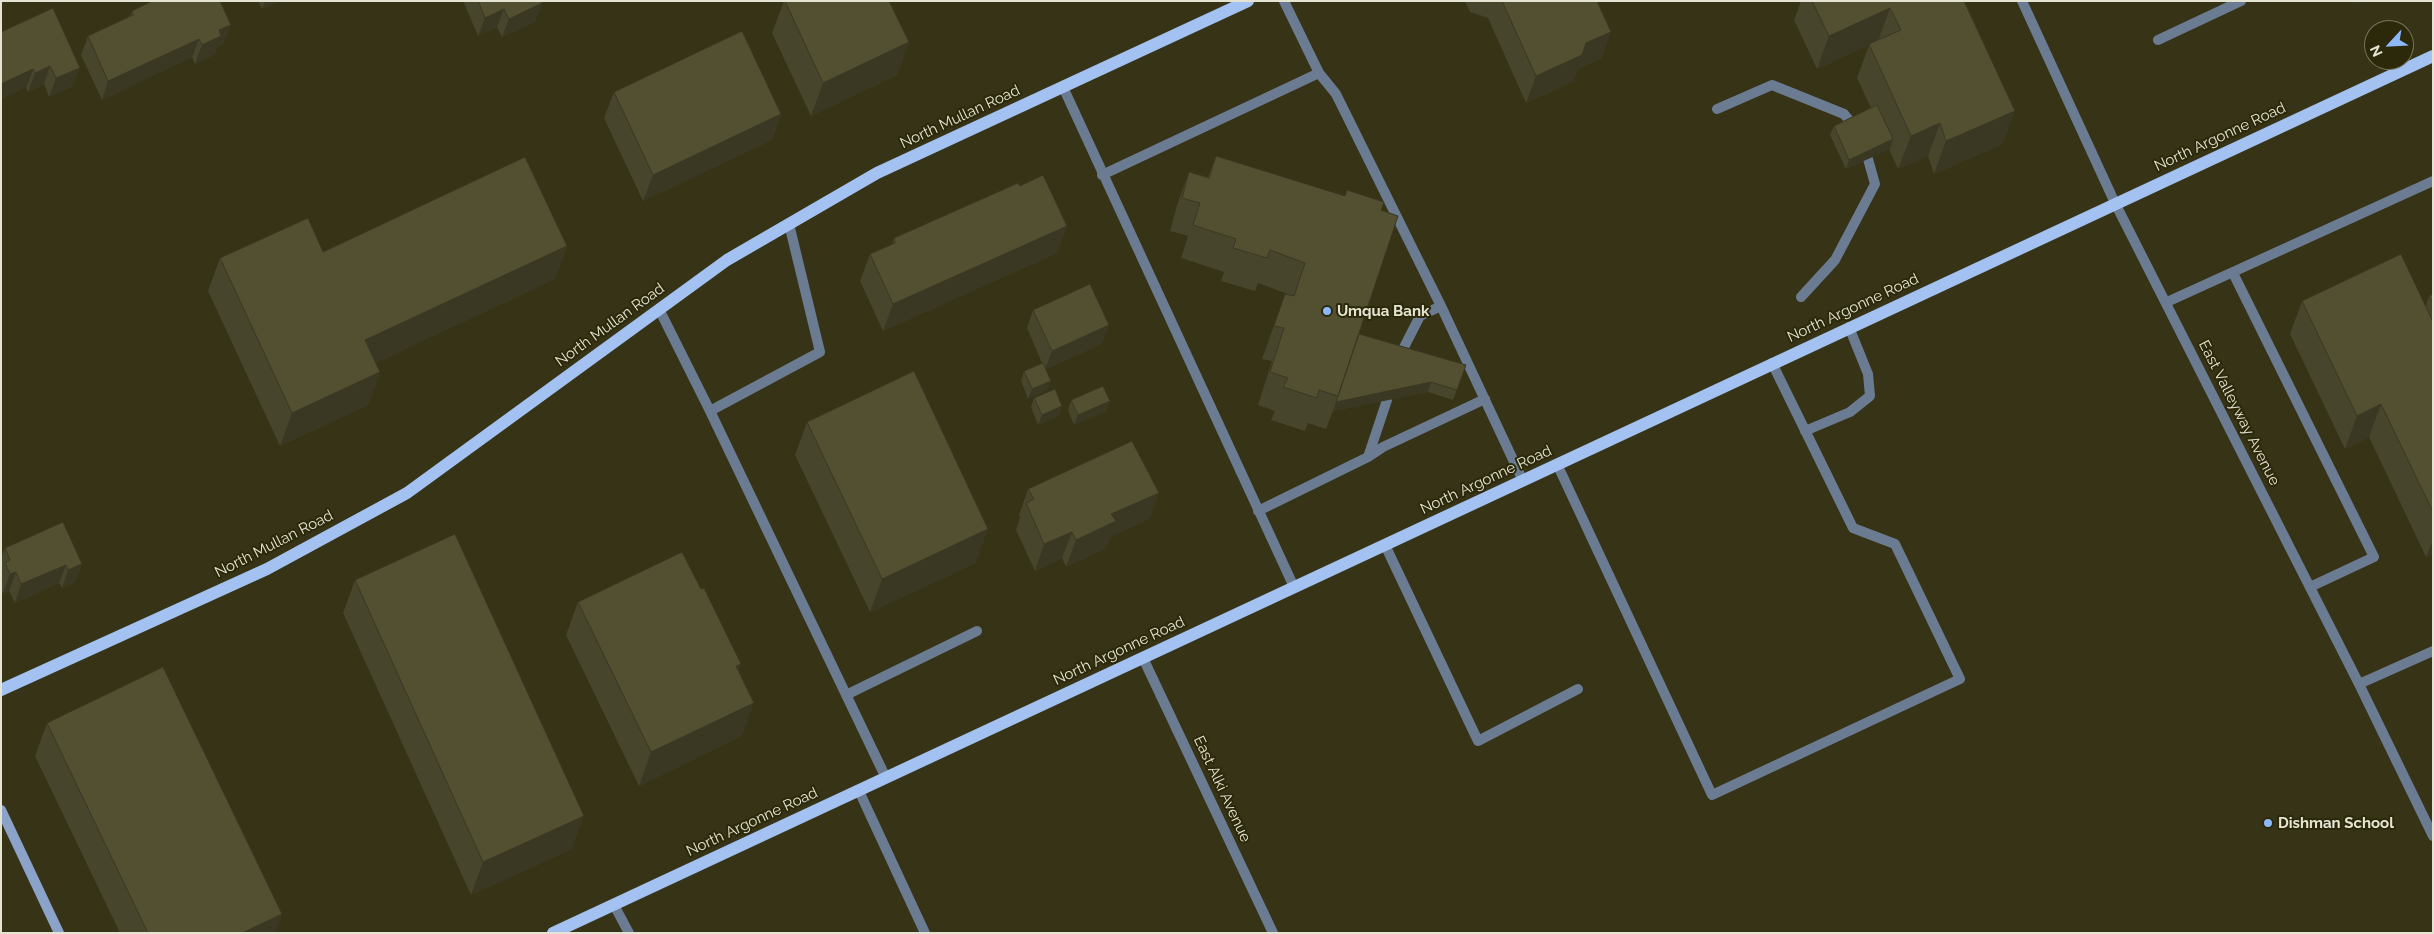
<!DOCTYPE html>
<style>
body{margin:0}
#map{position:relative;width:2434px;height:934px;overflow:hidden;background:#363316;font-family:Raleway,sans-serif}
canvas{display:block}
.frame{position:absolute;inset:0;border:2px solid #e5e4d3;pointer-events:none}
.north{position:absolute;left:2364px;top:20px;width:50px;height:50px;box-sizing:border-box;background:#2c290b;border:1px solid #76745b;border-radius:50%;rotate:245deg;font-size:14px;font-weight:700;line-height:20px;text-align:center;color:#e5e4d3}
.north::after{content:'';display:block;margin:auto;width:18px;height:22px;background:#8cb9fc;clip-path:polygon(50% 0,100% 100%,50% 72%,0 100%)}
</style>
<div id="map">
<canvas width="2434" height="934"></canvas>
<div class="frame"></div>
<div class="north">N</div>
</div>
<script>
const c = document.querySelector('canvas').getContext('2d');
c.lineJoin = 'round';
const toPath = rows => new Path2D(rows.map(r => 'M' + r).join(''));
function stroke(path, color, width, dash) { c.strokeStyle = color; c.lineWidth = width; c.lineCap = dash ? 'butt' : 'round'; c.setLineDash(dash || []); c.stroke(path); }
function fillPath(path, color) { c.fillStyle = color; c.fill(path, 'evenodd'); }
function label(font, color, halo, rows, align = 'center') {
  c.font = font + ' Raleway,sans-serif'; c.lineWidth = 4; c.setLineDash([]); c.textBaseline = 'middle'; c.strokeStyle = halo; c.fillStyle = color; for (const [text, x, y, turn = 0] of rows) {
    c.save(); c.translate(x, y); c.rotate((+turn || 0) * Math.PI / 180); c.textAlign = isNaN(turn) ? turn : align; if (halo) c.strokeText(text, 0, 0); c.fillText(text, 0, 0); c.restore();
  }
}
const service = toPath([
 [2158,40,2241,1],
 [1319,73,1336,94,1441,306,1523,481],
 [1063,87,1294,587],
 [1717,109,1772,85,1844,114,1853,125],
 [1102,175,1319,73,1284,1],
 [2233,273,2374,557,2310,587],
 [1801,297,1835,260,1875,184,1868,159],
 [2167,302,2433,181],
 [659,309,710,411,820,352,789,224],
 [1399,357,1420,316,1441,306],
 [710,411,886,778],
 [1805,431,1850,412,1870,396,1868,374,1849,327],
 [1368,457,1387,400],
 [1557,464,1712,795,1960,679,1895,544,1853,528,1772,363],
 [1258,511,1368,457,1383,447,1485,399],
 [1385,545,1478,741,1578,689],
 [846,695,977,631],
 [859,791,925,933],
 [614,905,629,933]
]);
const minor = toPath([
 [2022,1,2115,203,2359,684,2433,836],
 [1143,658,1273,933],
 [2359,684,2433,651]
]);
const secondary = toPath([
 [1,810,59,933]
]);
const primary = toPath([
 [1,690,267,569,407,493,727,260,877,173,1248,1],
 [553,933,2433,56]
]);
const wall = toPath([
 [258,1,278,1,262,9],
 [463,1,541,1,542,3,535,22,502,37,497,27,478,36],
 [784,1,889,1,909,42,897,75,811,116,772,33],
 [1465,1,1597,1,1602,58,1577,70,1572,82,1526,103,1488,18,1470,12],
 [1801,1,1964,1,2003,144,1934,174,1928,156,1898,169,1889,149,1846,169,1830,135,1834,126,1871,108,1857,78,1869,45,1817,69,1794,20],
 [53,8,73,86,49,97,44,84,28,92,26,88],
 [132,11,224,43,218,46,215,54,195,64,192,57,102,100,81,55,88,36,130,16],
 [614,92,781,114,772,140,643,201,604,118],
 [1216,156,1345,196,1347,190,1381,210,1359,334,1466,365,1453,400,1428,392,1333,411,1326,429,1308,423,1305,431,1271,420,1275,411,1258,405,1272,361,1262,359,1285,294,1293,296,1258,283,1255,291,1221,281,1224,272,1181,258,1188,236,1170,231,1177,205,1189,172,1208,177],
 [1020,186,1067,226,1057,253,883,331,860,281,870,254,892,244,894,238],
 [567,246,555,279,375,363,380,372,368,405,280,446,208,291,220,258,323,252],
 [2433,294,2433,554,2426,557,2369,437,2345,449,2290,334,2302,301,2426,306,2429,296],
 [1033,310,1102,344,1046,369,1051,381,1047,390,1028,399,1021,381,1024,371,1042,363,1027,328],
 [1034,398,1062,406,1059,416,1038,425,1031,407],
 [1071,400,1110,401,1106,411,1074,425,1068,410],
 [807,422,976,563,870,612,795,455],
 [1028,489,1159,493,1149,519,1110,537,1106,548,1066,567,1062,558,1035,571,1016,530,1020,518,1019,515],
 [5,548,82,564,75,582,62,588,59,583,15,603,9,591,3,593,1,588,1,558],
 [355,580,572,849,471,895,343,613],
 [701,589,741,664,738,671,742,736,639,786,566,635,578,602],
 [47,723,282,914,275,933,120,933,35,756]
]);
const shadedWall = toPath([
 [265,1,278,1,262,9],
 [2354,1,2360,1,2353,4],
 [542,3,535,22,502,37,509,19],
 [1890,8,1878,41,1817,69,1829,36],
 [504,9,497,27,478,36,485,18],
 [231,25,224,43,218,46,215,54,195,64,202,45,219,30],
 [1611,32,1602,58,1577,70,1572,82,1526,103,1536,76,1586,43],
 [199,39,192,57,102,100,108,81],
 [909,42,897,75,811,116,823,83],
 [50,66,44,84,28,92,35,73],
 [80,68,73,86,49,97,56,78],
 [33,69,26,88,1,99,1,84],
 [2015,111,2003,144,1934,174,1946,141],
 [781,114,772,140,643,201,653,175],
 [1940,123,1928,156,1898,169,1911,136],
 [1893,139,1890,149,1846,169,1849,160],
 [1067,226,1057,253,883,331,893,304],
 [567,246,555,279,353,373,365,340],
 [1109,325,1102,344,1045,370,1052,351],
 [380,372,368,405,280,446,292,413],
 [1051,381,1047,390,1028,399,1032,389],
 [1431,382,1428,392,1333,411,1336,402],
 [1110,401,1106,411,1074,425,1078,415],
 [2381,404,2369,437,2345,449,2357,416],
 [1062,406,1059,416,1038,425,1042,415],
 [1159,493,1149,519,1110,537,1106,548,1066,567,1076,540,1111,514],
 [988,529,976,563,870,612,882,579],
 [1072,532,1062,558,1035,571,1044,544],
 [2433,540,2433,554,2426,557],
 [82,564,75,582,62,588,68,570],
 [66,565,59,583,15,603,21,584],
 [16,572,9,591,3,593,10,574],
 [741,664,729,697,736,666],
 [754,703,742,736,639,786,651,752],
 [584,816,572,849,471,895,483,862],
 [282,914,275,933,242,933]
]);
const building = toPath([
 [152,1,220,1,231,25,219,30,221,36,202,45,199,39,108,81,88,36,133,15,132,11,152,1],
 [478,1,541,1,542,3,509,19,504,9,485,18,478,1],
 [785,1,889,1,909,42,823,83,785,1],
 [1502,1,1597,1,1611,32,1586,43,1582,55,1536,76,1502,1],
 [1812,1,1964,1,2015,111,1946,141,1940,123,1911,136,1869,44,1901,30,1890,8,1829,36,1812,1],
 [53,8,80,68,56,78,50,66,35,73,33,69,1,84,1,32,53,8],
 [742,31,781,114,653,175,614,92,742,31],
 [1877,105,1893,139,1849,160,1834,126,1877,105],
 [1216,156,1345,196,1347,190,1384,202,1381,210,1398,216,1338,396,1319,390,1317,398,1283,387,1288,378,1270,372,1284,328,1274,326,1285,294,1294,296,1305,263,1270,250,1267,258,1233,248,1236,239,1193,225,1200,203,1182,198,1189,172,1209,178,1216,156],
 [525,157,567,246,365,340,380,372,292,413,220,258,308,218,323,252,525,157],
 [1043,175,1067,226,893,304,870,254,895,243,894,238,1018,183,1020,186,1043,175],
 [2401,254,2433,322,2433,512,2381,404,2357,416,2302,301,2401,254],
 [1090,284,1109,325,1052,351,1033,310,1090,284],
 [2433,294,2433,303,2429,296,2433,294],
 [1359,334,1466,365,1457,390,1431,382,1336,402,1359,334],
 [1043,363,1051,381,1032,389,1024,371,1043,363],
 [914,371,988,529,882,579,807,422,914,371],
 [1103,386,1110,401,1078,415,1071,400,1103,386],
 [1055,389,1062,406,1042,415,1034,398,1055,389],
 [1132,441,1159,493,1111,514,1116,521,1076,540,1072,532,1044,544,1026,503,1034,499,1028,489,1132,441],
 [63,522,82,564,68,570,66,565,21,584,16,572,10,574,5,563,10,560,5,548,63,522],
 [455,534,584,816,483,862,355,580,455,534],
 [682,552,701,589,704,588,741,664,736,666,754,703,651,752,578,602,682,552],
 [163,667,282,914,242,933,148,933,47,723,163,667]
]);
const markers = [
 [1327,311,5,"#8cb9fc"],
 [2268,823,5,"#8cb9fc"]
];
const streetNames = [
 ["North Mullan Road",960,117,-25],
 ["North Argonne Road",2220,137,-25],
 ["North Argonne Road",1853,308,-25],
 ["North Mullan Road",610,325,-36],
 ["East Valleyway Avenue",2239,413,63],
 ["North Argonne Road",1486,480,-25],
 ["North Mullan Road",274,544,-27],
 ["North Argonne Road",1119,651,-25],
 ["East Alki Avenue",1222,789,65],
 ["North Argonne Road",752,822,-25]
];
const poiNames = [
 ["Umqua Bank",1337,311],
 ["Dishman School",2278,823]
];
stroke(service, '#6b7b91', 10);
stroke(minor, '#6b7b91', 10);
stroke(secondary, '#8ba3c8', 10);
stroke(primary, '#a3c2f2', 12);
fillPath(wall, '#47452b');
fillPath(shadedWall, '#3a3823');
fillPath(building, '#535032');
stroke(building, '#3a3823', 1);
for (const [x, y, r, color] of markers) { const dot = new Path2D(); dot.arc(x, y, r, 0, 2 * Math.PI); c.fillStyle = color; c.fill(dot); stroke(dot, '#2c290b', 2); }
label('15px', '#e5e4d3', '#2c290b', streetNames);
label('bold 15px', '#e5e4d3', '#2c290b', poiNames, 'left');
</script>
